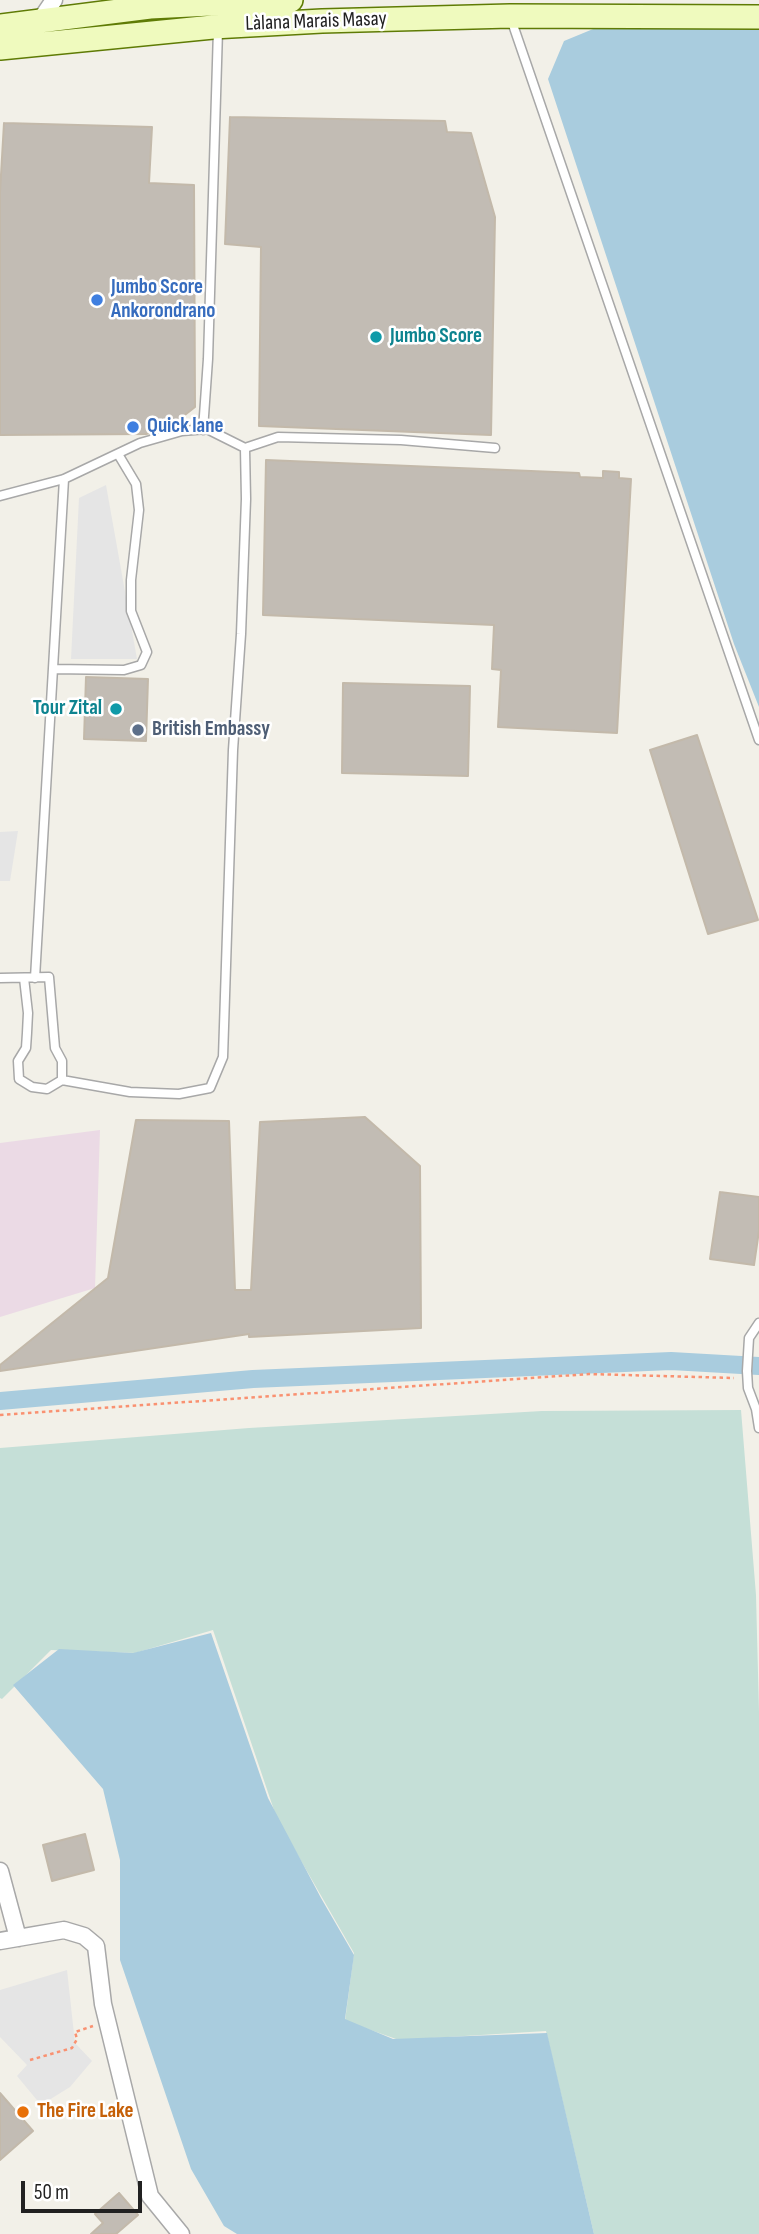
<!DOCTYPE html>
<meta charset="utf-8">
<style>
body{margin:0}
#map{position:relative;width:759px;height:2234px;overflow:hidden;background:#f2f0e8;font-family:"Sofia Sans Condensed",sans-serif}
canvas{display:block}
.scale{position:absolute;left:21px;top:2181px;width:121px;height:32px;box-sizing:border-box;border:4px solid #212121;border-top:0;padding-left:9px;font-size:21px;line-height:24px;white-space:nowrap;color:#212121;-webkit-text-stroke:5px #fff;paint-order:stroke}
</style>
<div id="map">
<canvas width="759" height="2234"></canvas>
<div class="scale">50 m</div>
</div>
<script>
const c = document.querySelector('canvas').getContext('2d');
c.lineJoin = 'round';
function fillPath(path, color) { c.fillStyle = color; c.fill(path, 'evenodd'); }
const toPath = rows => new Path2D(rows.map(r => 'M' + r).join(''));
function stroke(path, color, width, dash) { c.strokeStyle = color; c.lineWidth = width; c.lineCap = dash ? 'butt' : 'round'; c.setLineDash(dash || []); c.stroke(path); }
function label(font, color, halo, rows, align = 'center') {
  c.font = font + ' "Sofia Sans Condensed",sans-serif'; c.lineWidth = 5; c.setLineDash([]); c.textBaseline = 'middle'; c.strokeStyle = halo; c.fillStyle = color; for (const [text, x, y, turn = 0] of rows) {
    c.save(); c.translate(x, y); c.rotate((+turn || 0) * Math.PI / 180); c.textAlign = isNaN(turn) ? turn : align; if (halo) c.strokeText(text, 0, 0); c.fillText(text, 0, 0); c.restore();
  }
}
const industrial = toPath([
 [100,1130,95,1288,0,1317,0,1143]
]);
const wetland = toPath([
 [741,1410,756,1595,759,1712,759,2234,594,2234,546,2031,399,2040,345,2021,354,1953,277,1819,213,1630,135,1653,51,1650,2,1699,0,1698,0,1448,249,1428,542,1411]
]);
const parking = toPath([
 [106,485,137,659,71,659,79,498],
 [18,831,10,881,0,881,0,832],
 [67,1970,75,2043,92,2061,70,2087,41,2105,17,2076,27,2065,0,2037,0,1990]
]);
const water = toPath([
 [598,27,759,30,759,707,734,644,548,79,564,41],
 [211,1633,268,1798,321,1898,354,1955,345,2019,393,2039,547,2033,594,2234,237,2234,224,2226,191,2169,120,1960,120,1860,103,1789,13,1685,59,1649,133,1653]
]);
const canal = toPath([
 [0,1401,253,1379,671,1361,759,1366]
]);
const building = toPath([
 [230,117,445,121,447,132,471,133,495,217,491,435,259,426,261,247,225,244,230,117],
 [4,123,152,127,149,183,194,185,195,407,167,429,146,434,0,435,0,192,4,123],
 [266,460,579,473,580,477,603,478,603,471,619,472,619,478,631,479,617,733,498,727,501,670,492,669,494,625,263,615,266,460],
 [86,677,148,679,146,741,84,739,86,677],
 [343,683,470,686,468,776,342,773,343,683],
 [697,735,758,920,708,934,650,750,697,735],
 [365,1117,420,1166,421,1328,249,1337,249,1334,0,1371,0,1365,108,1278,136,1120,229,1121,235,1290,251,1290,260,1122,365,1117],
 [720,1192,759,1197,759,1231,754,1265,710,1259,720,1192],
 [85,1834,94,1870,52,1881,43,1845,85,1834],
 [0,2093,33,2131,0,2160,0,2093],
 [119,2193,138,2215,116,2234,91,2234,103,2223,95,2214,119,2193]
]);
const path = toPath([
 [0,1415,589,1374,734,1378],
 [30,2060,72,2048,77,2039,75,2032,93,2026]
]);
const lane = toPath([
 [511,19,759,740],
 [203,430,208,359,218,30],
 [245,448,278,437,401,440,495,448],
 [0,496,64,479,140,443,182,431,207,429,245,448,246,499,241,634,233,750,223,1057,210,1088,179,1094,130,1092,62,1080],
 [53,669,124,670,141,665,147,652,131,611,131,580,139,510,136,484,118,454],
 [0,978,49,977,55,1048,62,1061,62,1080,47,1089,32,1087,19,1079,18,1061,26,1048,27,1033,28,1013,24,978],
 [35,978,64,479],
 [759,1323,749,1338,747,1371,748,1388,756,1409,759,1428]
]);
const street = toPath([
 [39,22,54,0],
 [0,1871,18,1938],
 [0,1941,64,1930,84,1936,96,1946,103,2004,150,2196,181,2234]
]);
const secondary = toPath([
 [0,26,150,7,291,0],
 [0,48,213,27,322,21,510,16,759,17]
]);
const markers = [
 [97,300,7,"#3f7fe0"],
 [376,337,7,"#0f9aa8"],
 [133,427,7,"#3f7fe0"],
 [116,709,7,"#0f9aa8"],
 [138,730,7,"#5c6f8a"],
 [23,2112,7,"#e8710a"]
];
const streetNames = [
 ["Làlana Marais Masay",316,22,-2]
];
const shopNames = [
 ["Jumbo Score",111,288],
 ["Ankorondrano",111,312],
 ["Quick lane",147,427]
];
const cultureNames = [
 ["Jumbo Score",390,337],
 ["Tour Zital",102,709,"right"]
];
const serviceNames = [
 ["British Embassy",152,730]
];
const foodNames = [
 ["The Fire Lake",37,2112]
];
fillPath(industrial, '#ebdae5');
fillPath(wetland, '#c5dfd7');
fillPath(parking, '#e5e5e5');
fillPath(water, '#a9ccde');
stroke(canal, '#a9ccde', 18);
fillPath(building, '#c2bcb4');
stroke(building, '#c3b9aa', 2);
stroke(lane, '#a8a8a8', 11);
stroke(street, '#a8a8a8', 19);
stroke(secondary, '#5f7b05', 26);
stroke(path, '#f99171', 2.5, [3.5, 3.5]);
stroke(lane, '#fff', 8);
stroke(street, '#fff', 16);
stroke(secondary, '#effabe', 23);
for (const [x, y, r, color] of markers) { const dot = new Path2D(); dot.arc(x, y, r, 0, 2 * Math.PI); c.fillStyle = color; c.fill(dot); stroke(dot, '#fff', 2.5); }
label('21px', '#212121', '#fff', streetNames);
label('bold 21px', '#366cbe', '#fff', shopNames, 'left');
label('bold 21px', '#0d838f', '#fff', cultureNames, 'left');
label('bold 21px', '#4e5e75', '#fff', serviceNames, 'left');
label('bold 21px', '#c56008', '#fff', foodNames, 'left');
</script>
